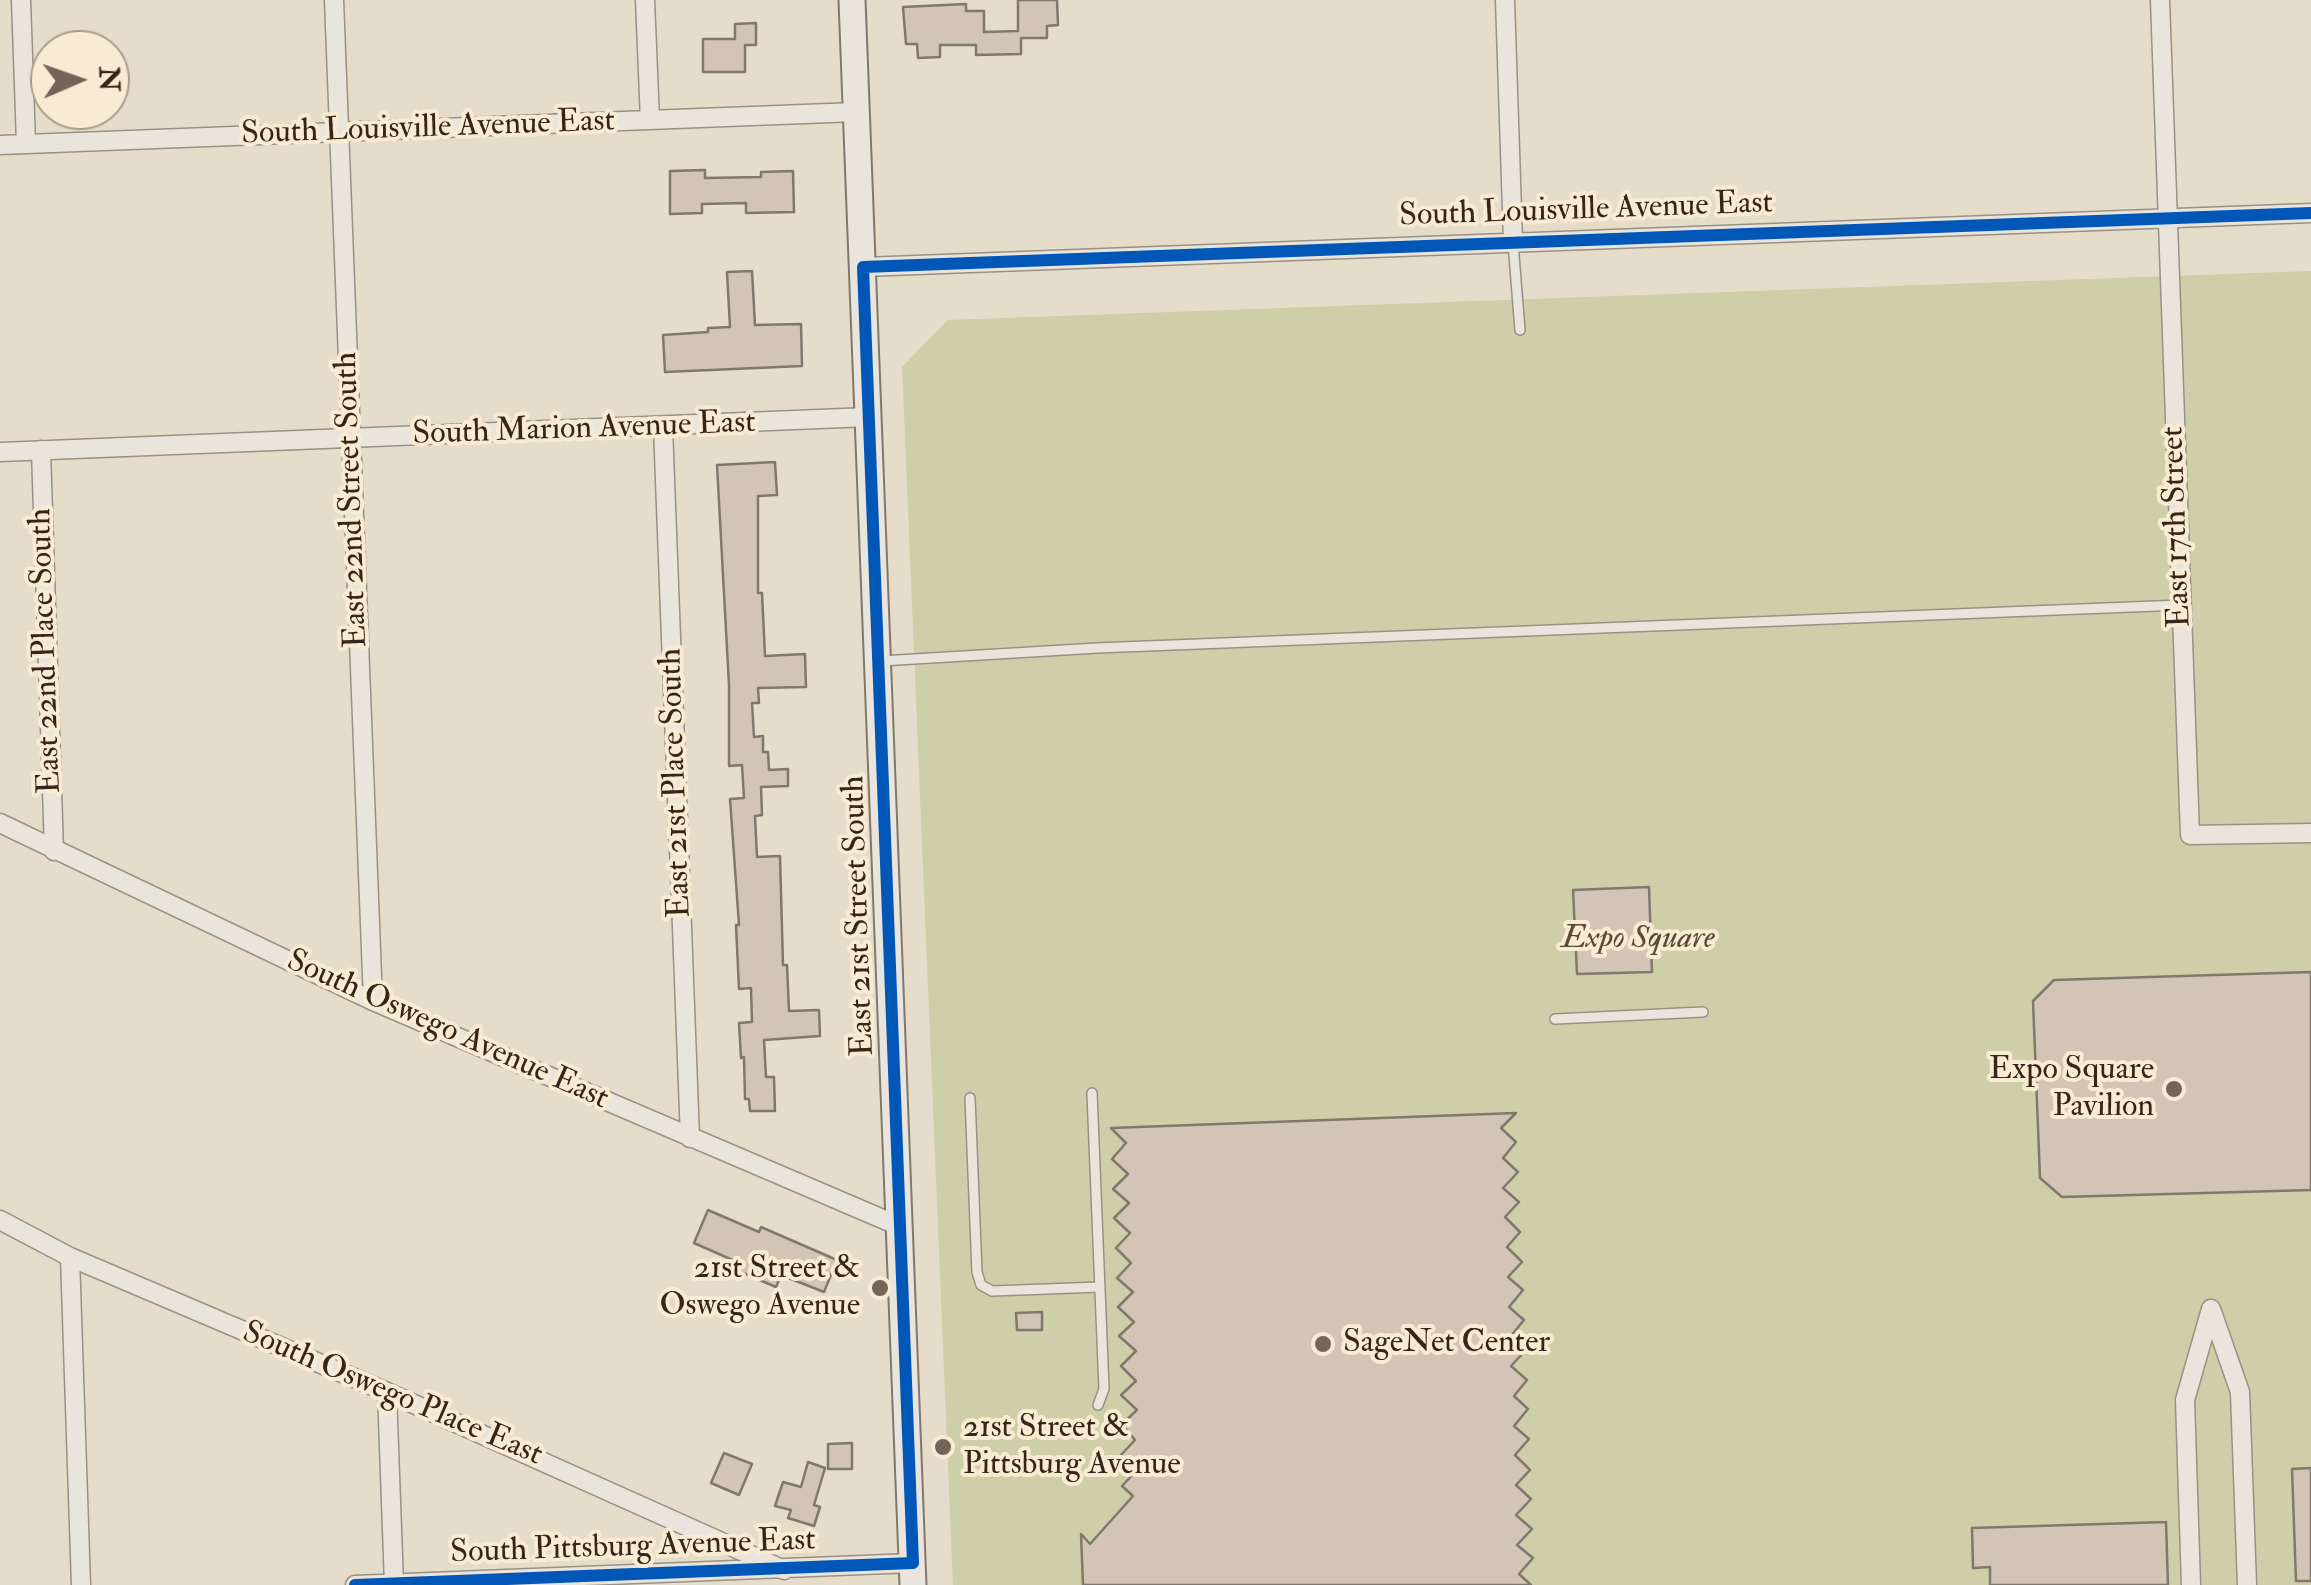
<!DOCTYPE html>
<style>
body{margin:0}
#map{position:relative;width:2311px;height:1585px;overflow:hidden;background:#e5dcc9;font-family:"IM FELL Double Pica",serif}
canvas{display:block}
.north{position:absolute;left:30px;top:30px;width:100px;height:100px;box-sizing:border-box;background:#f7ebd3;border:2px solid #aa9c89;border-radius:50%;rotate:88deg;font-size:28px;font-weight:700;line-height:40px;text-align:center;color:#362519}
.north::after{content:'';display:block;margin:auto;width:35px;height:45px;background:#736557;clip-path:polygon(50% 0,100% 100%,50% 72%,0 100%)}
</style>
<div id="map">
<canvas width="2311" height="1585"></canvas>
<div class="north">N</div>
</div>
<script>
const c = document.querySelector('canvas').getContext('2d');
c.lineJoin = 'round';
function fillPath(path, color) { c.fillStyle = color; c.fill(path, 'evenodd'); }
const toPath = rows => new Path2D(rows.map(r => 'M' + r).join(''));
function stroke(path, color, width, dash) { c.strokeStyle = color; c.lineWidth = width; c.lineCap = dash ? 'butt' : 'round'; c.setLineDash(dash || []); c.stroke(path); }
function label(font, color, halo, rows, align = 'center') {
  c.font = font + ' "IM FELL Double Pica",serif'; c.lineWidth = 8; c.setLineDash([]); c.textBaseline = 'middle'; c.strokeStyle = halo; c.fillStyle = color; for (const [text, x, y, turn = 0] of rows) {
    c.save(); c.translate(x, y); c.rotate((+turn || 0) * Math.PI / 180); c.textAlign = isNaN(turn) ? turn : align; if (halo) c.strokeText(text, 0, 0); c.fillText(text, 0, 0); c.restore();
  }
}
const green = toPath([
 [2311,271,2311,1585,953,1585,902,367,948,320]
]);
const building = toPath([
 [1018,0,1057,0,1058,25,1047,26,1047,38,1021,38,1021,54,976,55,976,45,940,45,940,57,918,58,917,44,906,44,903,7,966,4,966,11,984,11,984,32,1018,31,1018,0],
 [756,23,756,45,745,45,745,72,703,72,703,39,735,39,735,24,756,23],
 [705,170,705,178,761,177,761,172,793,171,794,212,746,213,746,203,702,204,702,213,670,214,670,171,705,170],
 [752,271,755,325,801,324,802,366,665,372,663,335,708,332,708,328,730,327,727,272,752,271],
 [775,462,777,495,758,496,758,593,762,593,765,656,805,654,806,687,758,688,759,703,752,703,754,737,763,736,763,752,768,752,769,770,788,769,788,786,761,787,762,815,755,816,757,857,780,856,783,965,787,965,789,1011,819,1010,820,1036,764,1040,766,1077,774,1077,775,1111,750,1111,749,1099,745,1099,744,1057,741,1058,739,1023,752,1022,751,988,739,989,736,925,739,925,730,799,744,798,742,765,729,766,729,685,717,465,775,462],
 [1649,887,1652,972,1577,974,1573,890,1649,887],
 [2311,972,2311,1190,2062,1197,2040,1178,2033,1001,2054,980,2311,972],
 [1516,1113,1501,1128,1516,1142,1503,1158,1518,1172,1503,1188,1519,1202,1505,1217,1520,1232,1507,1247,1522,1262,1508,1277,1523,1290,1509,1307,1524,1320,1510,1337,1525,1351,1511,1366,1527,1380,1514,1396,1528,1409,1514,1426,1529,1439,1515,1455,1530,1470,1516,1485,1531,1499,1516,1515,1532,1529,1517,1545,1533,1558,1519,1574,1531,1585,1083,1585,1081,1534,1090,1544,1133,1496,1122,1486,1137,1470,1120,1456,1135,1440,1122,1424,1137,1410,1121,1395,1136,1381,1121,1366,1136,1351,1119,1336,1134,1322,1118,1307,1133,1292,1117,1278,1131,1263,1116,1248,1130,1233,1114,1218,1129,1203,1113,1189,1128,1174,1112,1159,1126,1143,1111,1128,1516,1113],
 [708,1210,759,1232,761,1227,837,1260,824,1292,781,1275,776,1287,734,1269,737,1262,694,1243,708,1210],
 [1042,1312,1042,1330,1017,1330,1016,1313,1042,1312],
 [852,1443,852,1469,828,1469,828,1444,852,1443],
 [724,1453,752,1464,739,1495,711,1483,724,1453],
 [808,1462,825,1468,814,1505,820,1507,814,1526,788,1518,791,1510,775,1506,783,1482,801,1487,808,1462],
 [2311,1468,2311,1581,2296,1581,2292,1469,2311,1468],
 [2166,1522,2168,1585,1990,1585,1990,1567,1973,1568,1972,1528,2166,1522]
]);
const lane = toPath([
 [1513,243,1520,330],
 [881,661,1097,648,2182,605],
 [1555,1019,1703,1012],
 [1092,1093,1104,1389,1098,1405],
 [970,1098,977,1272,981,1285,992,1291,1100,1287]
]);
const street = toPath([
 [21,0,26,143],
 [334,0,373,1001],
 [645,0,650,120],
 [1505,0,1513,241],
 [2160,0,2190,835,2311,833],
 [0,145,856,112],
 [863,267,2311,213],
 [663,427,690,1138],
 [41,450,54,851],
 [0,452,869,417],
 [0,823,373,1001,899,1226],
 [0,1220,70,1257,387,1392,784,1570],
 [70,1257,81,1585],
 [2211,1309,2240,1392,2247,1585],
 [387,1392,394,1584],
 [355,1585,913,1563],
 [2191,1585,2185,1400,2211,1309]
]);
const secondary = toPath([
 [852,0,913,1585]
]);
const cycleway = toPath([
 [355,1585,913,1563,863,267,2311,213]
]);
const markers = [
 [2174,1089,10,"#736557"],
 [880,1288,10,"#736557"],
 [1323,1344,10,"#736557"],
 [943,1447,10,"#736557"]
];
const streetNames = [
 ["South Louisville Avenue East",428,129,-2],
 ["South Louisville Avenue East",1586,211,-2],
 ["South Marion Avenue East",584,430,-2],
 ["East 22nd Street South",353,500,-92],
 ["East 17th Street",2178,527,-92],
 ["East 22nd Place South",47,651,-92],
 ["East 21st Place South",677,783,-92],
 ["East 21st Street South",860,916,-92],
 ["South Oswego Avenue East",447,1031,24],
 ["South Oswego Place East",392,1395,23],
 ["South Pittsburg Avenue East",633,1548,-2]
];
const parkNames = [
 ["Expo Square",1638,940]
];
const poiNames = [
 ["Expo Square",2154,1071],
 ["Pavilion",2154,1108],
 ["21st Street &",860,1270],
 ["Oswego Avenue",860,1307],
 ["SageNet Center",1343,1344,"left"],
 ["21st Street &",963,1429,"left"],
 ["Pittsburg Avenue",963,1466,"left"]
];
fillPath(green, '#cecea9');
fillPath(building, '#d3c5b5');
stroke(building, '#80786d', 2.5);
stroke(lane, '#999185', 12);
stroke(street, '#999185', 21);
stroke(secondary, '#80786d', 29);
stroke(lane, '#eae5dc', 9);
stroke(street, '#eae5dc', 18);
stroke(secondary, '#eae5dc', 25);
stroke(cycleway, '#0057b8', 12);
for (const [x, y, r, color] of markers) { const dot = new Path2D(); dot.arc(x, y, r, 0, 2 * Math.PI); c.fillStyle = color; c.fill(dot); stroke(dot, '#f7ebd3', 4); }
label('32px', '#362519', '#f7ebd3', streetNames);
label('italic 32px', '#584c36', '#f7ebd3', parkNames);
label('32px', '#362519', '#f7ebd3', poiNames, 'right');
</script>
